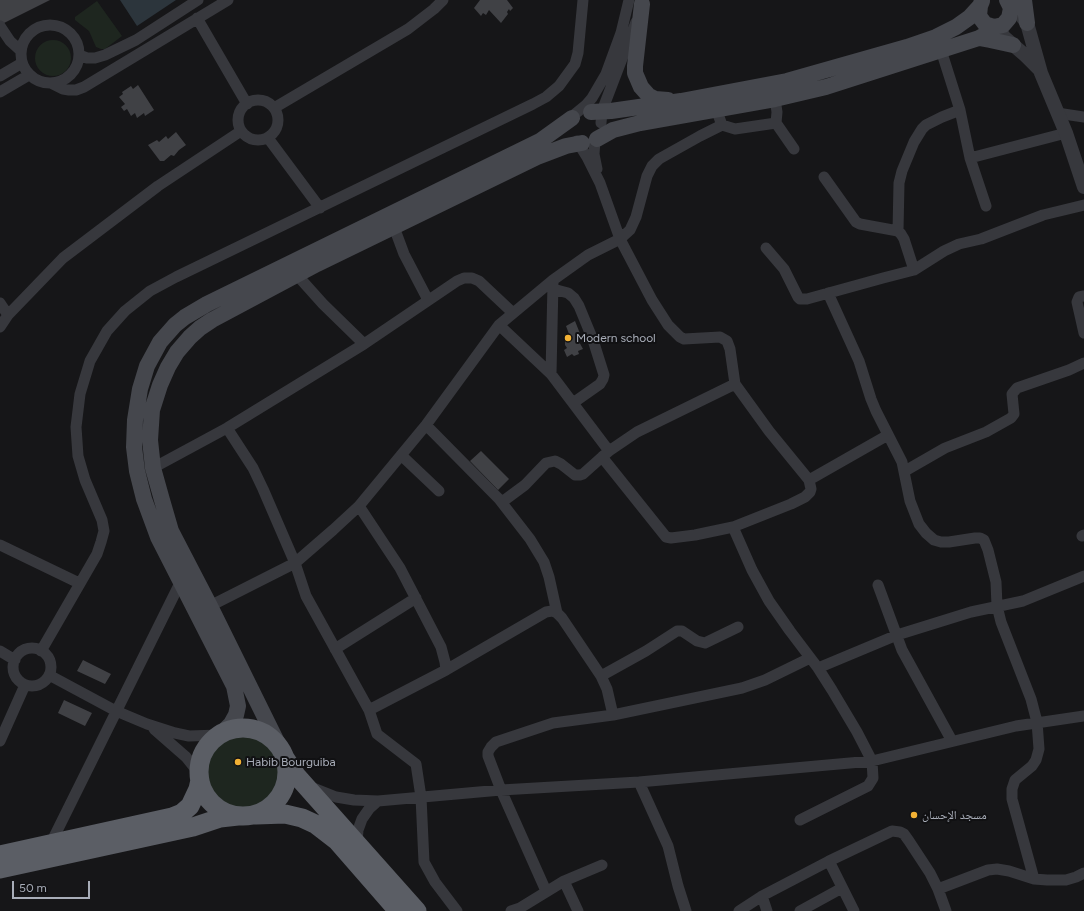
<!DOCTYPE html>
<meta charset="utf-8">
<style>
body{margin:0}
#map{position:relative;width:1084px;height:911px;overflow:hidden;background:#161618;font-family:Figtree,sans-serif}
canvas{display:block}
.scale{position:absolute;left:12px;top:881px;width:78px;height:18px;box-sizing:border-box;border:2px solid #a8adb8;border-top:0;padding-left:5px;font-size:12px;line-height:14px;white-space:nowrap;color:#a8adb8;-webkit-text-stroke:3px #111113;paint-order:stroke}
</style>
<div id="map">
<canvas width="1084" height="911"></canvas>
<div class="scale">50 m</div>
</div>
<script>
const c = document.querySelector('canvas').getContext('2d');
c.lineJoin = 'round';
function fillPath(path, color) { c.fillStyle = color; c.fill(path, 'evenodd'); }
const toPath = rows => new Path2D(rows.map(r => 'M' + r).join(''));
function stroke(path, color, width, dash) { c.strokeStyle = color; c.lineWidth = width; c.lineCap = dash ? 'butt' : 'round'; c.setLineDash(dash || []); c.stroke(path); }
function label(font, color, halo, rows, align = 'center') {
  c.font = font + ' Figtree,"Noto Naskh Arabic",sans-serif'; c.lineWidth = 4; c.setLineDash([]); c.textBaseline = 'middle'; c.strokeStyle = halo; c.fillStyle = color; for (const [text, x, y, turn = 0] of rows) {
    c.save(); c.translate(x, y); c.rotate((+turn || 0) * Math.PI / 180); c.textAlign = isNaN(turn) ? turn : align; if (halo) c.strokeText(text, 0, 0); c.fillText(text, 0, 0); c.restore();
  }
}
const green = toPath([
 [97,1,122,36,105,49,101,49,96,47,89,31,75,20,75,17],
 '35 58a18 18 0 1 1 36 0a18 18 0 1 1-36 0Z',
 '206 772a37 37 0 1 1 74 0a37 37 0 1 1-74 0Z'
]);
const water = toPath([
 [120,0,176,0,137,26]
]);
const building = toPath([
 [0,0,50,0,2,24,0,21],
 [480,0,507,0,513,8,510,11,509,9,507,12,508,14,501,23,489,10,486,15,483,13,481,16,474,8],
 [138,85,154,110,145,116,144,113,137,118,135,113,131,116,127,109,124,111,121,107,125,104,119,97,123,94,122,92,131,86,133,89],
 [176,132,186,145,179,150,174,156,171,155,164,161,160,161,148,145,157,140,159,142,166,136,168,139],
 [575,321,581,336,577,338,583,349,578,351,579,354,574,356,572,354,567,357,564,350,567,348,565,345,565,335,569,334,566,326],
 [481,451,509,479,498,490,470,461],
 [83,660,111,674,105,684,77,671],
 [64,700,92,713,85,726,58,713]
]);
const minor = toPath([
 [197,18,247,104],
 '21 54a29 29 0 1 1 58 0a29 29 0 1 1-58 0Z',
 [0,26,10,41,21,51],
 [79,55,87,58,95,58,105,55,136,40,198,0],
 [0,76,22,63],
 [51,83,63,89,69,90,76,90,84,87,228,0],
 [0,92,29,75],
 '238 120a20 20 0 1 1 40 0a20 20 0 1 1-40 0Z',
 [274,108,408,29,434,9,443,0],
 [960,110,970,158,986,206],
 [1057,113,1084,117],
 [575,114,586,105,592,98,606,74,621,33,629,0],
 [601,123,602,111,636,22],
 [776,123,794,149],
 [722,125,735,129,776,123,777,112,775,99],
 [268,138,320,208],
 [595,140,594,154,597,169],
 [577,141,587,157,600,183,620,239,652,300,668,325,680,337,684,339,720,337,727,341,730,349,735,384,769,431,809,480,888,435],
 [970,158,1066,133],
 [824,177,856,222,860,224,898,231,901,234,904,239,914,270],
 [394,227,404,254,428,300],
 [898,231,899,183,902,171,914,142,922,129,926,125,942,117,960,110,941,50],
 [766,248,784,269,798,297,800,299,807,299,883,278,914,270,944,251,959,244,981,239,1043,215,1084,205],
 [297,275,323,304,364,344],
 [553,289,568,293,574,298,579,306,593,340,604,375,603,379,600,384,573,403],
 [828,293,859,361,871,399,876,411,902,462,910,501,919,524,926,533,934,540,941,542,949,542,975,538,980,538,984,540,988,550,996,582,997,606,1001,622,1031,699,1037,722,1039,749,1036,760,1032,766,1015,780,1012,789,1012,799,1034,879],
 [1084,296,1079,297,1077,302,1084,333],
 [0,303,8,315],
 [499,325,551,374,609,451,602,457,666,537,671,538,695,535,733,527,791,504,805,497,810,492,811,489,809,480],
 [0,327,8,315,63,258,158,186,241,131],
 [551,374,553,283],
 [426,425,499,499,530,539,544,562,549,577,557,613],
 [227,428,253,468,263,489,295,563,306,596,369,710,377,734,416,764,421,797,424,862,435,882,457,911],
 [609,451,637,432,735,384],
 [401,455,439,491],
 [153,468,227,428,364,344,457,281,464,278,472,278,479,281,513,313],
 [905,471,945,448,986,432,1011,418,1014,414,1012,394,1017,388,1069,370,1084,363],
 [502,502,525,485,546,463,555,461,561,464,575,475,580,475,583,474,602,457],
 [359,506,400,568,441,647,445,662,446,670],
 [733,527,752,570,769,601,790,631,818,668,832,690,857,732,872,761,873,778,868,786,800,820],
 [1082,536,1084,535],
 [0,545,79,583],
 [878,585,902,650,952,741],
 [210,606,295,563,333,530,359,506,426,425,499,325,553,280,588,255,620,239,630,230,636,217,647,176,652,166,659,159,700,136,722,125,716,109],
 '13 667a19 19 0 1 1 38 0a19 19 0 1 1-38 0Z',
 [335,649,416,598],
 [0,651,15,660],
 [41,651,97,554,101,542,104,531,102,520,85,480,78,456,76,427,80,394,90,361,107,331,125,311,150,291,176,277,533,104,546,97,559,86,575,64,578,53,583,0],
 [818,668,897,635,971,612,1023,601,1084,576],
 [49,675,116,711,147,724,175,733,189,736,219,735],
 [601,676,646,651,677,631,682,631,697,641,705,643,738,627],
 [369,710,446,670,546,612,552,611,557,613,562,618,601,676,607,689,613,715],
 [154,729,186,757,194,767,199,777],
 [0,741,25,685],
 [639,782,668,846,678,886,686,911],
 [311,787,336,797,354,800,378,801,501,790,639,782,872,761,1016,726,1084,716],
 [357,842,358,830,362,819,369,809,378,801],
 [51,843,181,581],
 [829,861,854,911],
 [564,881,578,911],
 [938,889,988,870,997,869,1009,871,1034,879,1047,880,1066,880,1076,877,1084,873],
 [546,891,501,790,488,756,488,752,491,747,496,742,553,723,613,715,742,688,765,680,810,658],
 [762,896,767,911],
 [511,911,520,908,564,881,602,865],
 [739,911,762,896,829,861,892,831,900,832,904,834,909,841,930,873,938,889,946,911],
 [800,911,842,888]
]);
const tertiary = toPath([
 [1020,14,1027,23,1041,73,1066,133,1084,187],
 [998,27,1004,37,1026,56,1039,69]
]);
const secondary = toPath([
 [1024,0,1027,23],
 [982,1,980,6,979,16,985,24,994,27,1003,25,1009,18,1011,8,1007,0],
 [642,4,635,66,635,73,641,87,649,96,655,99,668,100],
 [979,38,990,40,1013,45],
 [591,112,611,111,681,101,787,81,907,47,936,37,956,27,970,17,980,6],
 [597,139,613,130,640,123,775,99,826,87,979,38,990,32,994,27],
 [222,733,231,724,236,715,238,706,234,686,158,537,144,499,137,471,134,447,135,420,140,389,147,366,160,342,175,325,185,317,207,304,540,141,572,118],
 [283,754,210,606,171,531,162,500,153,468,150,440,152,410,160,385,168,367,177,352,190,337,200,328,212,320,317,264,537,157,566,146,582,143]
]);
const trunk = toPath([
 '199 772a44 44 0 1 1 88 0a44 44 0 1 1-88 0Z',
 [285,758,296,775,417,911],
 [256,815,285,814,302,818,315,824,337,841,398,911],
 [0,855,172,817,182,813,190,806,198,789,200,780],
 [0,869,193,827,220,818,238,816]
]);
const markers = [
 [568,338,4,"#f2b134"],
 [238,762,4,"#f2b134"],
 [914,815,4,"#f2b134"]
];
const poiNames = [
 ["Modern school",576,338],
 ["Habib Bourguiba",246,762],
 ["مسجد الإحسان",922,815]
];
fillPath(green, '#1e261f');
fillPath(water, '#2c353c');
fillPath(building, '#404145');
stroke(minor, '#37383d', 11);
stroke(tertiary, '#37383d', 14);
stroke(secondary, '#45474d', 16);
stroke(trunk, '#5b5e65', 19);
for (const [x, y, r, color] of markers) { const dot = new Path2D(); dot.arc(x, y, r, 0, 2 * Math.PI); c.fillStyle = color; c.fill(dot); stroke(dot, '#111113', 1.5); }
label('12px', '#a8adb8', '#111113', poiNames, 'left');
</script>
